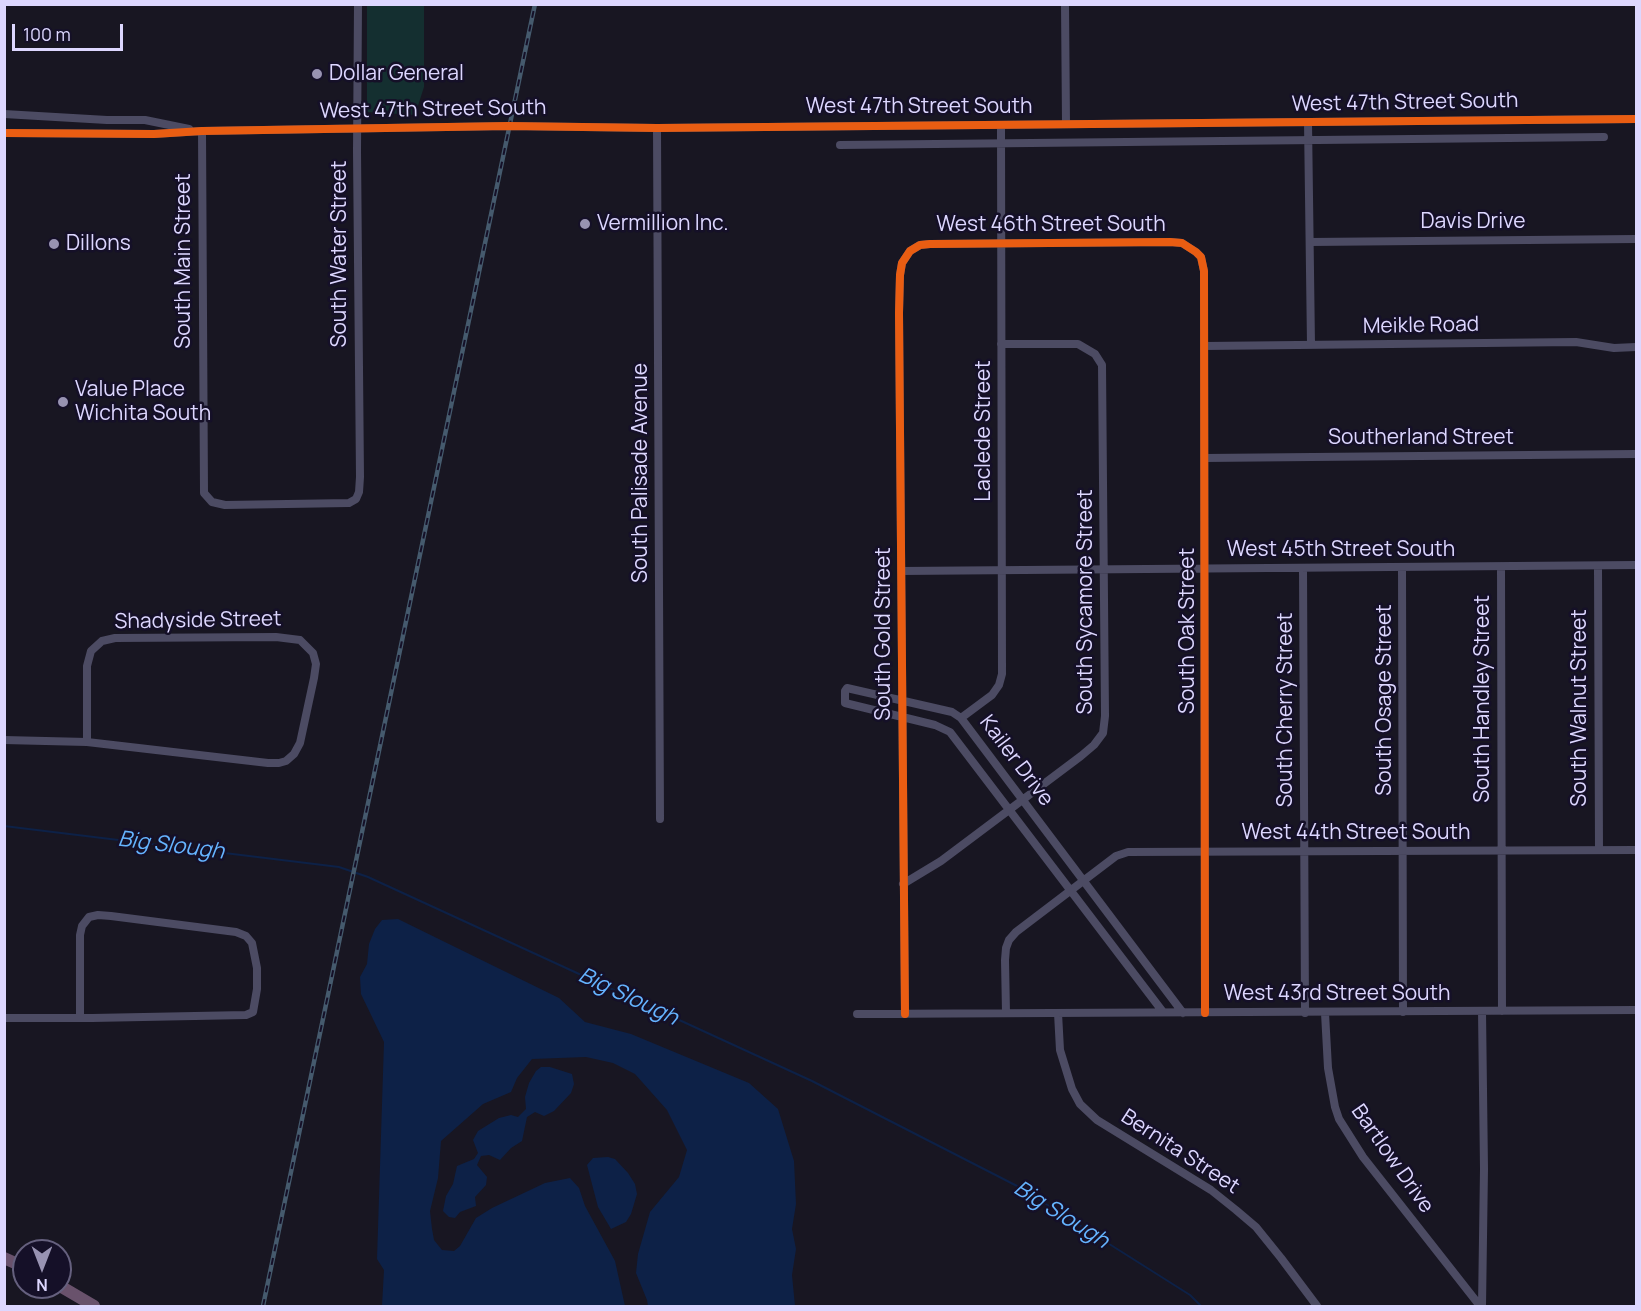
<!DOCTYPE html>
<style>
body{margin:0}
#map{position:relative;width:1641px;height:1311px;overflow:hidden;background:#181622;font-family:Manrope,sans-serif}
canvas{display:block}
.frame{position:absolute;inset:0;border:6px solid #ddd7ff;pointer-events:none}
.north{position:absolute;left:12px;top:1239px;width:60px;height:60px;box-sizing:border-box;background:#151028;border:2px solid #65607e;border-radius:50%;rotate:180deg;font-size:16px;font-weight:700;line-height:24px;text-align:center;color:#ddd7ff}
.north::after{content:'';display:block;margin:auto;width:21px;height:27px;background:#9893b2;clip-path:polygon(50% 0,100% 100%,50% 72%,0 100%)}
.scale{position:absolute;left:12px;top:24px;width:111px;height:27px;box-sizing:border-box;border:3px solid #ddd7ff;border-top:0;padding-left:8px;font-size:18px;line-height:21px;white-space:nowrap;color:#ddd7ff;-webkit-text-stroke:4px #151028;paint-order:stroke}
</style>
<div id="map">
<canvas width="1641" height="1311"></canvas>
<div class="frame"></div>
<div class="north">N</div>
<div class="scale">100 m</div>
</div>
<script>
const c = document.querySelector('canvas').getContext('2d');
c.lineJoin = 'round';
function fillPath(path, color) { c.fillStyle = color; c.fill(path, 'evenodd'); }
const toPath = rows => new Path2D(rows.map(r => 'M' + r).join(''));
function stroke(path, color, width, dash) { c.strokeStyle = color; c.lineWidth = width; c.lineCap = dash ? 'butt' : 'round'; c.setLineDash(dash || []); c.stroke(path); }
function label(font, color, halo, rows, align = 'center') {
  c.font = font + ' Manrope,sans-serif'; c.lineWidth = 5; c.setLineDash([]); c.textBaseline = 'middle'; c.strokeStyle = halo; c.fillStyle = color; for (const [text, x, y, turn = 0] of rows) {
    c.save(); c.translate(x, y); c.rotate((+turn || 0) * Math.PI / 180); c.textAlign = isNaN(turn) ? turn : align; if (halo) c.strokeText(text, 0, 0); c.fillText(text, 0, 0); c.restore();
  }
}
const green = toPath([
 [367,5,424,5,424,87,415,115,367,112]
]);
const water = toPath([
 [398,919,559,998,585,1022,631,1034,749,1083,778,1109,794,1161,796,1204,792,1229,796,1249,792,1275,795,1306,648,1306,647,1300,636,1273,638,1254,650,1212,679,1177,687,1150,667,1110,635,1074,613,1063,586,1057,532,1059,517,1078,511,1092,483,1104,441,1141,438,1178,430,1211,432,1229,434,1240,442,1250,454,1251,460,1246,476,1218,492,1208,545,1183,570,1178,579,1188,585,1206,615,1261,625,1306,382,1306,384,1270,377,1259,384,1042,361,994,360,977,367,964,369,944,375,929,382,920],
 [541,1067,550,1067,572,1074,574,1084,571,1093,554,1111,544,1116,535,1112,527,1117,522,1141,511,1148,500,1160,489,1155,481,1156,477,1165,487,1177,486,1185,475,1197,476,1206,460,1212,455,1218,449,1217,443,1211,446,1196,453,1184,457,1166,474,1159,478,1153,473,1140,478,1131,499,1118,511,1115,518,1117,526,1109,525,1097,529,1083,536,1071],
 [608,1157,615,1159,628,1173,635,1184,637,1194,631,1214,626,1222,611,1229,598,1207,587,1165,593,1158]
]);
const stream = toPath([
 [4,826,339,867,368,877,812,1081,1019,1187,1190,1295,1201,1306]
]);
const minor = toPath([
 [1065,4,1066,124],
 [4,114,107,120,145,120,189,129],
 [1308,122,1311,345],
 [657,128,660,819],
 [202,131,204,493,212,502,225,505,349,503,356,499,359,492,360,477,357,151,358,4],
 [4,133,154,134,202,131,508,126,657,128,1636,119],
 [840,145,1604,137],
 [1310,242,1636,239],
 [1205,346,1576,342,1614,348,1636,347],
 [1205,458,1636,454],
 [1598,566,1599,850],
 [1402,567,1403,1012],
 [1501,567,1502,1011],
 [1303,568,1305,1013],
 [901,571,1636,565],
 [961,718,992,695,999,685,1002,674,1001,125],
 [4,740,87,742,268,763,279,763,286,761,294,754,300,743,314,678,316,664,313,653,300,640,276,637,115,638,102,641,91,651,87,666,87,742],
 [903,884,941,861,1081,756,1094,745,1103,733,1105,716,1102,365,1095,354,1078,344,1001,344],
 [1163,1012,950,732,935,725,845,703,845,691,847,688,952,712,961,718,1183,1013],
 [1006,1013,1005,960,1006,948,1009,940,1016,932,1116,856,1128,852,1636,850],
 [1058,1013,1060,1050,1072,1089,1080,1104,1097,1120,1211,1190,1236,1210,1256,1227,1281,1258,1317,1306],
 [1325,1013,1328,1068,1335,1107,1339,1119,1363,1157,1480,1306],
 [857,1014,1636,1010],
 [905,1014,899,313,900,275,902,263,910,251,920,245,930,244,1170,242,1182,243,1196,252,1201,257,1204,271,1205,1013],
 [4,1018,92,1018,246,1015,253,1012,257,989,257,968,252,943,246,936,236,932,111,916,98,915,89,917,82,926,80,935,80,1018],
 [1482,1306,1484,1169,1482,1011]
]);
const highway = toPath([
 [4,1258,24,1267],
 [60,1286,94,1306]
]);
const rail = toPath([
 [263,1306,535,4]
]);
const cycleway = toPath([
 [4,133,154,134,202,131,508,126,657,128,1636,119],
 [905,1014,899,313,900,275,902,263,910,251,920,245,930,244,1170,242,1182,243,1196,252,1201,257,1204,271,1205,1013]
]);
const markers = [
 [317,74,6,"#9893b2"],
 [585,224,6,"#9893b2"],
 [54,244,6,"#9893b2"],
 [63,402,6,"#9893b2"]
];
const poiNames = [
 ["Dollar General",329,74],
 ["Vermillion Inc.",597,224],
 ["Dillons",66,244],
 ["Value Place",75,390],
 ["Wichita South",75,414]
];
const streetNames = [
 ["West 47th Street South",1405,103,-1],
 ["West 47th Street South",919,107],
 ["West 47th Street South",433,110,-1],
 ["Davis Drive",1473,222],
 ["West 46th Street South",1051,225],
 ["South Water Street",340,254,-90],
 ["South Main Street",184,261,-90],
 ["Meikle Road",1421,326,-1],
 ["Laclede Street",984,431,-90],
 ["Southerland Street",1421,438],
 ["South Palisade Avenue",641,473,-90],
 ["West 45th Street South",1341,550],
 ["South Sycamore Street",1086,602,-90],
 ["Shadyside Street",198,621,-1],
 ["South Oak Street",1188,631,-90],
 ["South Gold Street",884,634,-90],
 ["South Handley Street",1483,699,-90],
 ["South Osage Street",1385,700,-90],
 ["South Walnut Street",1580,708,-90],
 ["South Cherry Street",1286,710,-90],
 ["Kailer Drive",1016,761,53],
 ["West 44th Street South",1356,833],
 ["West 43rd Street South",1337,994],
 ["Bernita Street",1180,1152,33],
 ["Bartlow Drive",1392,1159,55]
];
const waterNames = [
 ["Big Slough",171,846,7],
 ["Big Slough",628,997,25],
 ["Big Slough",1061,1215,32]
];
fillPath(green, '#142f30');
fillPath(water, '#0d2147');
stroke(stream, '#0d2147', 2);
stroke(minor, '#4c4b63', 8);
stroke(highway, '#69526c', 12);
stroke(rail, '#455a6d', 4.5);
stroke(rail, '#151028', 2, [7]);
stroke(cycleway, '#e95d12', 8);
for (const [x, y, r, color] of markers) { const dot = new Path2D(); dot.arc(x, y, r, 0, 2 * Math.PI); c.fillStyle = color; c.fill(dot); stroke(dot, '#151028', 2); }
label('21px', '#ddd7ff', '#151028', poiNames, 'left');
label('21px', '#ddd7ff', '#151028', streetNames);
label('italic 22px', '#65b4ff', '#151028', waterNames);
</script>
